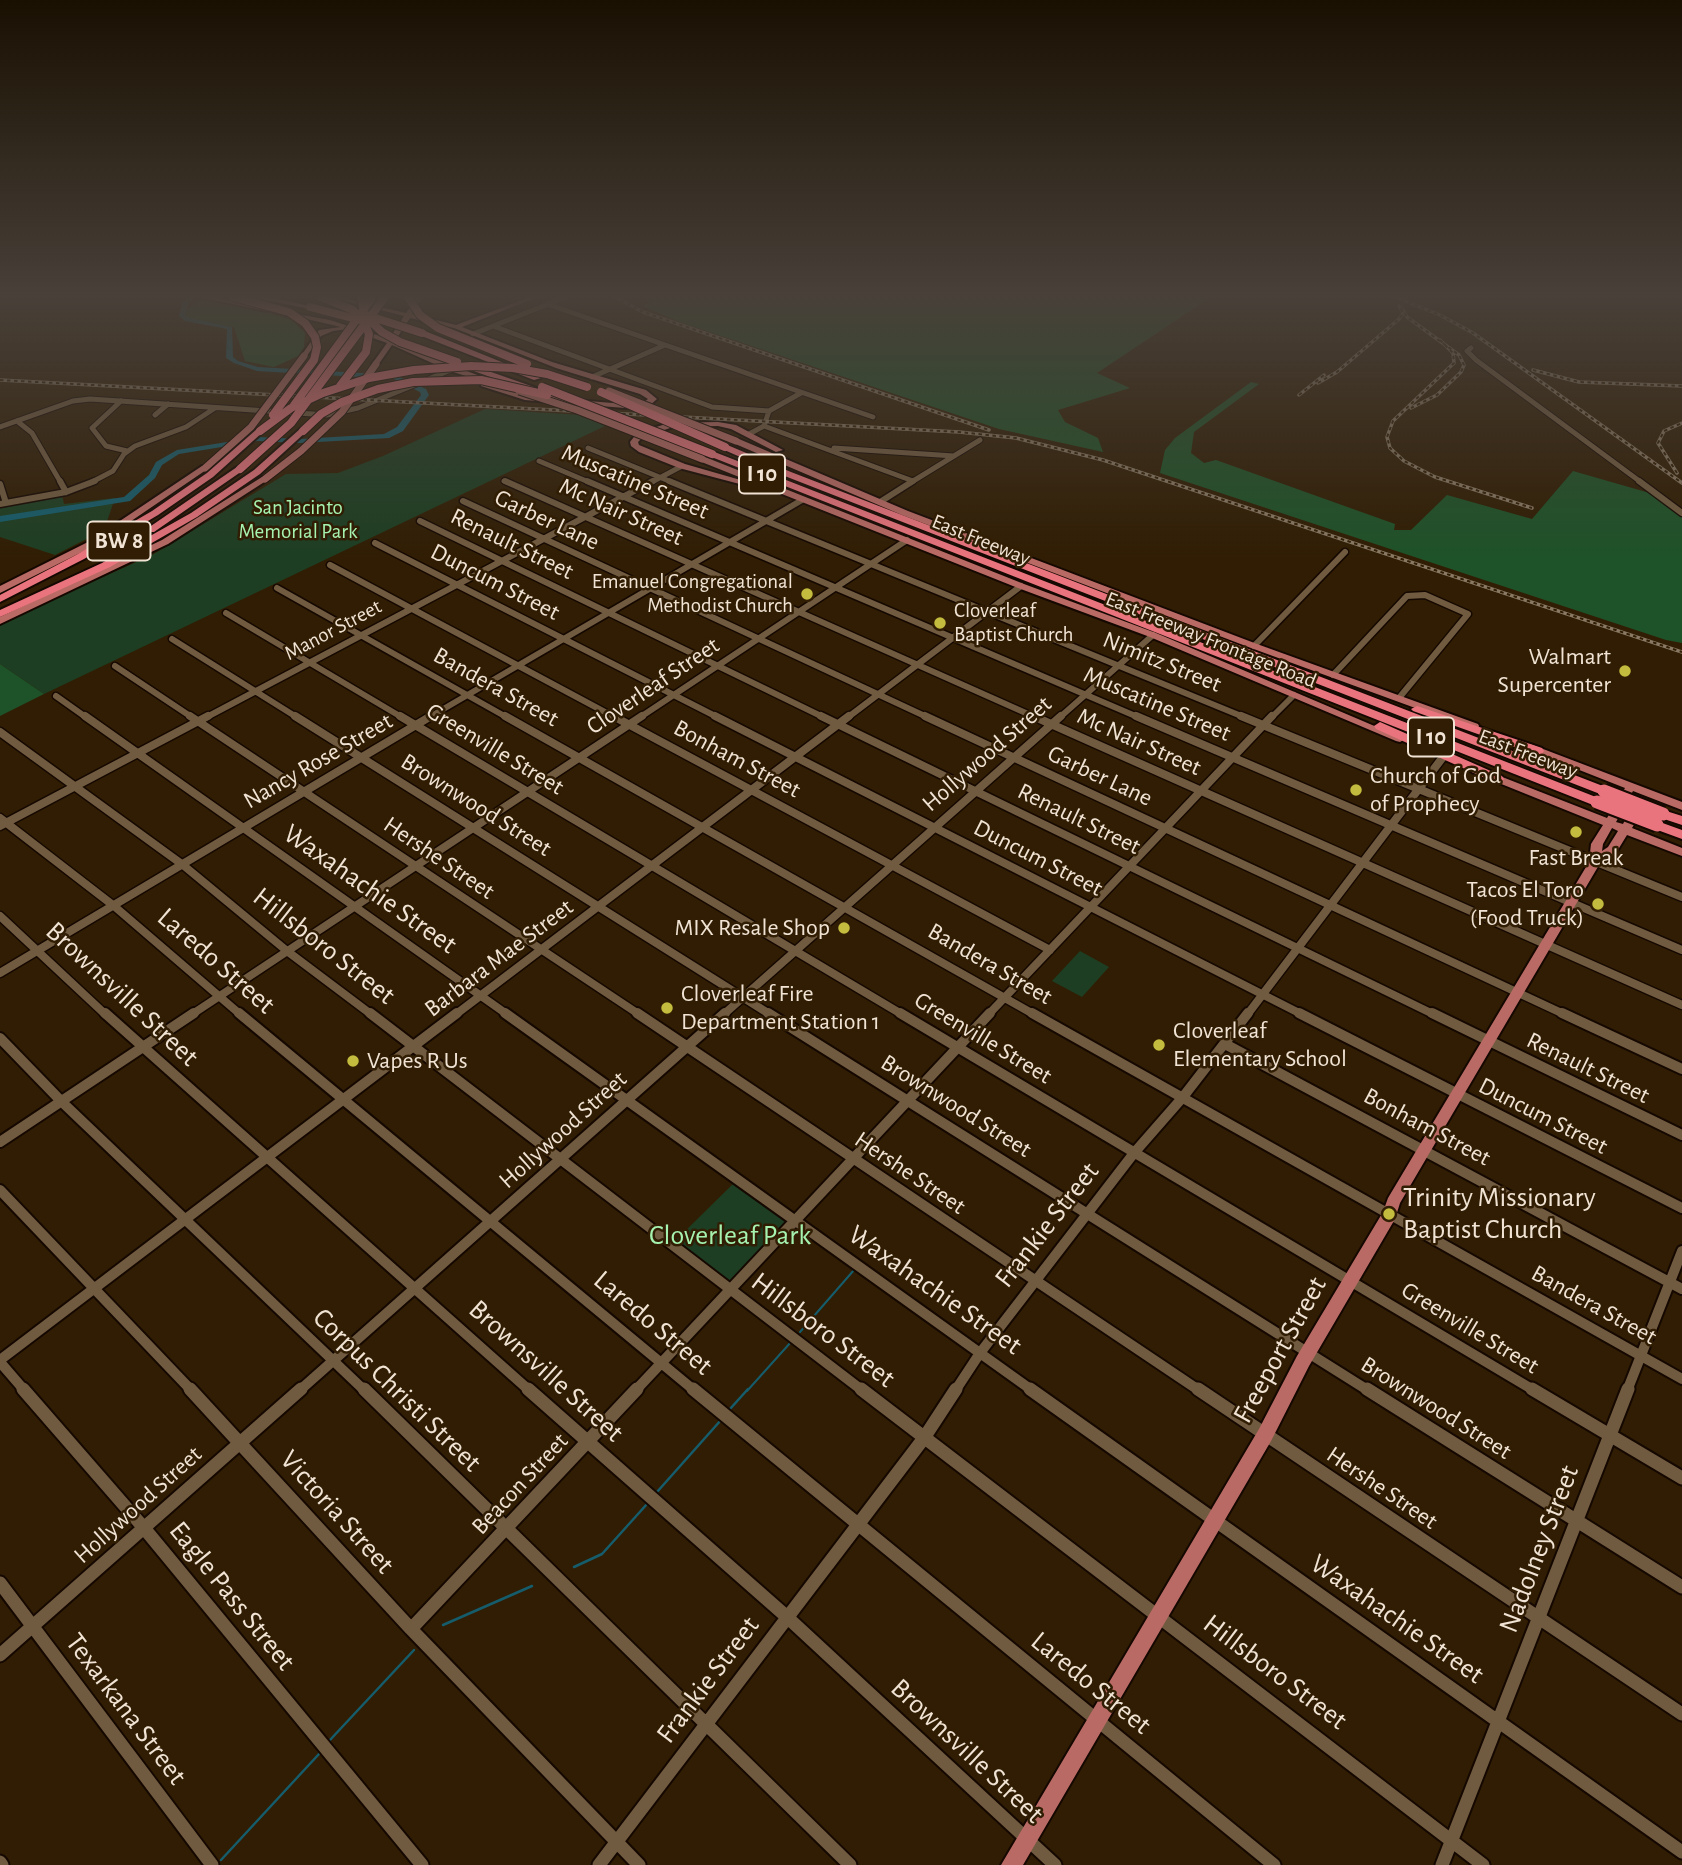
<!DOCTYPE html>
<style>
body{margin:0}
canvas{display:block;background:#301d03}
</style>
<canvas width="1682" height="1865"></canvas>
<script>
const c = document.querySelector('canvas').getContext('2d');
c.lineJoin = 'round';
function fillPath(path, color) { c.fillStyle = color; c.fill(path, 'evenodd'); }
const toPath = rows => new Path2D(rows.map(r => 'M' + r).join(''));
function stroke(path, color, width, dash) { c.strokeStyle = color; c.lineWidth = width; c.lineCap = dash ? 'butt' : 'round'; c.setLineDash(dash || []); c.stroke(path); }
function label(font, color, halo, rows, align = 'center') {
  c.font = font + ' "Alegreya Sans",sans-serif'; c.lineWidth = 5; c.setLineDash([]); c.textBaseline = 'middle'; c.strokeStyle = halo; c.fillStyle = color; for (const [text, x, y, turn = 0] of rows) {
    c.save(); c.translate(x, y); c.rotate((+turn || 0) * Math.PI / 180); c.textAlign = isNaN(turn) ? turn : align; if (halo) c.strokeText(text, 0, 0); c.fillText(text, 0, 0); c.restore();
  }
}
const green = toPath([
 [485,409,580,415,605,426,44,694,0,664,0,623,152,555,286,474,338,473,383,456],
 [61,491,64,504,115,498,104,530,55,555,0,537,0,501],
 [1080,951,1109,967,1082,997,1052,981],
 [735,1182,790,1223,735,1282,729,1282,675,1241]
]);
const forest = toPath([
 [642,297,1206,297,1208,299,1097,373,1130,388,1058,410,1065,422,1098,438,1103,452,999,429,677,321,642,306,649,303],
 [201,299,266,312,291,320,305,333,304,347,298,356,274,367,245,361,234,327,188,319,185,311],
 [1251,382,1259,384,1194,432,1191,453,1204,463,1216,460,1395,524,1394,530,1411,530,1447,495,1532,519,1573,471,1653,494,1682,517,1682,643,1666,640,1160,473,1165,450,1175,438],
 [0,664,44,694,0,716]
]);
const streamFar1 = toPath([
 [800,1332,854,1270],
 [747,1391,791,1342]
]);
const stream = toPath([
 [730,1409,748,1389],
 [657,1492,721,1420],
 [574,1567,602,1554,647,1504],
 [443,1625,532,1586],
 [330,1740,414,1650],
 [221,1860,319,1754]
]);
const river = toPath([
 [189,297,196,297,189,302,185,315,189,318,232,327,233,357,238,361,258,367,395,375,426,389,429,395,403,431,389,438,300,443,258,441,179,454,162,465,155,478,130,501,0,522,0,516,124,497,149,475,156,462,177,450,258,437,300,439,384,434,397,427,421,395,420,392,394,379,257,371,234,363,226,358,227,329,185,321,179,316,183,301,189,297]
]);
const minorFar4 = toPath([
 [547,304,873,417],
 [493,326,712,407,769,411],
 [473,334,566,297],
 [1471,348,1467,351,1476,360,1642,483],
 [592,377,665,345],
 [121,401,92,428,106,446,127,451],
 [155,415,168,404],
 [17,421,32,433,61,483],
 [764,426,913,481],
 [0,427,73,401,90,399,327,415,358,408,453,369],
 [749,434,764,426,769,411,801,393],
 [588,448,674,483],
 [834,448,954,456],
 [539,461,591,483],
 [504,481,509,483],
 [90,483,113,471,124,454,135,446,186,427,215,408],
 [650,483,682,466],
 [910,483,980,440]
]);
const minorFar3 = toPath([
 [60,481,66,492],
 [505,481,1037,718],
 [587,481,1140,718],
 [669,481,1246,718],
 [1639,481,1682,513],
 [0,484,6,503],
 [463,501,929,718],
 [880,502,913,481],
 [0,504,66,492,95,481],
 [420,521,825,718],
 [375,543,719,718],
 [330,565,616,718],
 [277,588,508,718],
 [226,613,403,718],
 [172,639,298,718],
 [1254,646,1345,552],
 [115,666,193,718],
 [1333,675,1407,596,1425,595,1468,614,1399,698],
 [56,696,87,718],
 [205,718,653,481],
 [428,718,802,500],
 [639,718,907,540],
 [847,718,1021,586],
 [1059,718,1153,635],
 [1271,718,1294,695]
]);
const minorFar2 = toPath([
 [85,716,508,1015],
 [190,716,640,1015],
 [295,716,771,1015],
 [400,716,903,1015],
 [505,716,1035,1015],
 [613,716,1050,950],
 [715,716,1303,1015],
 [821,716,1435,1015],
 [925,716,1566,1015],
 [1033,716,1682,1005],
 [1136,716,1682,950],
 [1241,716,1682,897],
 [0,732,183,865,287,951,372,1015],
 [0,818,114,906,241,1015],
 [0,826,208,716],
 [0,916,106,1015],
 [0,973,431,716],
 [191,1015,642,716],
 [455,1015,849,716],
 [723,1015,1061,716],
 [988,1015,1272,716],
 [1247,1015,1443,757]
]);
const minorFar1 = toPath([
 [105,1013,530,1391],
 [239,1013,695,1391],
 [370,1013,863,1391],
 [505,1013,1033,1391],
 [637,1013,1200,1391],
 [768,1013,1369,1391],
 [900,1013,1535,1391],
 [1032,1013,1682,1379],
 [1299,1013,1682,1208],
 [1432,1013,1682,1135],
 [1562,1013,1682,1069],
 [0,1038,62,1102,365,1391],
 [1225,1044,1682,1289],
 [0,1142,194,1013],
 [0,1190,192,1391],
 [0,1360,457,1013],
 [0,1362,25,1391],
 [299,1391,725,1013],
 [635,1391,990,1013],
 [955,1391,980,1353,1134,1153,1183,1097,1248,1013],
 [1627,1391,1682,1251]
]);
const minor = toPath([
 [23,1389,144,1528,422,1865],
 [190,1389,411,1629,639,1865],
 [364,1389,850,1865],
 [528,1389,787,1617,1055,1865],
 [693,1389,1274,1865],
 [861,1389,1483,1865],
 [1030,1389,1682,1852],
 [1198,1389,1682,1714],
 [1367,1389,1682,1587],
 [1532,1389,1682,1478],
 [0,1583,212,1865],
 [411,1629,637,1389],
 [0,1655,301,1389],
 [0,1862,2,1865],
 [599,1865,924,1438,956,1389],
 [1442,1865,1628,1389]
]);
const major = toPath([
 [199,297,210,297,269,309,266,311,199,297],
 [329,297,338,297,406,313,417,297,423,297,412,314,456,325,530,297,538,297,462,327,552,362,646,390,657,399,649,406,625,408,525,400,481,386,481,382,485,382,450,371,392,345,378,365,374,365,372,364,387,343,348,329,333,331,321,336,306,357,302,357,301,356,319,330,341,327,285,314,285,312,330,320,389,339,404,316,329,297],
 [410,318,454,328,556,368,640,394,648,399,644,402,625,404,526,396,490,384,496,382,456,367,395,341,410,318],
 [718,422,736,425,783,450,776,452,731,429,718,426,673,427,643,437,638,442,639,445,685,464,751,483,751,487,679,468,639,452,631,446,630,442,637,433,669,423,718,422],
 [733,439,739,439,908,511,1257,644,1478,724,1479,726,1478,728,1470,728,1251,648,902,515,733,443,733,439],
 [699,457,705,457,1024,584,1156,633,1405,739,1400,742,1396,741,1150,637,1018,588,699,461,699,457],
 [202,466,209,468,96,545,0,593,0,586,90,541,202,466],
 [262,477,269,479,168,544,0,624,0,617,162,540,262,477],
 [1530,744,1682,802,1682,810,1633,791,1616,822,1623,824,1625,820,1633,820,1635,823,1632,828,1682,848,1682,856,1627,835,1616,853,1599,865,1400,1203,1395,1219,1309,1366,1271,1441,1023,1865,1001,1865,1259,1429,1297,1356,1383,1212,1388,1198,1589,862,1591,844,1603,825,1484,777,1483,775,1488,772,1492,773,1607,818,1625,788,1526,749,1525,747,1530,744],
 [1612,828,1618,831,1608,847,1602,851,1603,844,1612,828]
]);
const highway = toPath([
 [257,297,269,297,314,307,310,309,260,299,257,297],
 [419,331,425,331,541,378,534,380,419,335,419,331],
 [474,366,568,399,569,401,562,403,471,370,470,368,474,366],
 [257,429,264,431,213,477,158,515,84,559,0,602,0,595,76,555,152,511,207,473,257,429],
 [300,429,307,431,260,474,197,517,110,567,0,617,0,610,102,563,191,513,254,470,300,429],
 [725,444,791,472,1608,788,1610,791,1604,795,1600,794,777,473,722,449,721,447,725,444],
 [712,451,1601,799,1603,802,1597,806,1593,805,709,456,708,454,712,451],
 [237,467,245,469,154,532,148,532,148,528,237,467],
 [1417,706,1542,748,1544,751,1542,754,1534,754,1413,711,1411,709,1417,706],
 [1380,722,1502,776,1504,779,1502,782,1494,782,1376,729,1374,726,1380,722],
 [1663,810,1682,816,1682,825,1658,817,1657,814,1658,811,1663,810],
 [1657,821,1682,830,1682,839,1652,828,1651,825,1652,822,1657,821]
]);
const rail = toPath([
 [615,297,643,312,989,430],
 [1395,297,1440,315,1473,333,1682,483],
 [1401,307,1407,317,1459,355,1464,365,1461,372,1437,395,1411,408],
 [1440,340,1453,353,1454,363,1393,421,1387,437,1390,448,1404,461,1435,477,1532,508],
 [1533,370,1579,382,1682,386],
 [0,380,959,432,1016,438,1103,460,1682,652],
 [1318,383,1337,372,1399,319,1403,313,1399,306],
 [1299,395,1324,375],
 [1677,473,1658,443,1664,431,1682,423]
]);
const majorBridge = toPath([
 [519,391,577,410,702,459],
 [609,391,736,441],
 [205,468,251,427,304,356],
 [265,479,301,451,342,412,376,364]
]);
const highwayBridgeFar1 = toPath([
 [233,297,289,312,305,323,315,337,317,347,314,360,273,415],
 [321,297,353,310,364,322,369,334,366,352,340,386],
 [361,297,364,315,382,332,400,342,457,362],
 [408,297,420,315,438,328,527,364],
 [310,307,360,320],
 [363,314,422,333],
 [542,387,712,454],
 [601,392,725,447],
 [294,405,371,300],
 [260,431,291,408,323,393,369,378,414,370,471,366,513,368,547,374,587,387],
 [303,431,321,414,342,402,378,389,413,382,481,380,547,395],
 [240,469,291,423,385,297]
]);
const highwayBridge = toPath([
 [1604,791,1663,814],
 [1597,802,1657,825]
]);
const markers = [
 [807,594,7,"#c4bc3e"],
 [940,623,7,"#c4bc3e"],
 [1625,671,7,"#c4bc3e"],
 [1356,790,7,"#c4bc3e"],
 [1576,832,7,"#c4bc3e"],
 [1598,904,7,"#c4bc3e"],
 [844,928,7,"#c4bc3e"],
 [667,1008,7,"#c4bc3e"],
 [1159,1045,7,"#c4bc3e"],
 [353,1061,7,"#c4bc3e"],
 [1389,1214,7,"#c4bc3e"]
];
const farParknames = [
 ["San Jacinto",298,508],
 ["Memorial Park",298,532]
];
const farStreetnames = [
 ["East Freeway",981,540,22],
 ["Manor Street",333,630,-28],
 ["East Freeway Frontage Road",1211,640,22],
 ["East Freeway",1528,754,21]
];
const farPoinames = [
 ["Emanuel Congregational",793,582],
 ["Methodist Church",793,606],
 ["Cloverleaf",954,611,"left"],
 ["Baptist Church",954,635,"left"]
];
const shields = [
 [762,474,46],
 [119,541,63],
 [1431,737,46]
];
const shieldNames = [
 ["I 10",762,474],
 ["BW 8",119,541],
 ["I 10",1431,737]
];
const streetNames = [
 ["Muscatine Street",635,482,23],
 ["Mc Nair Street",621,512,24],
 ["Garber Lane",547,520,25],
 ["Renault Street",512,544,26],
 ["Duncum Street",495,582,27],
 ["Nimitz Street",1162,662,22],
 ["Cloverleaf Street",653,686,-34],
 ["Bandera Street",496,687,29],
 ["Muscatine Street",1157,704,23],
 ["Mc Nair Street",1139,742,24],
 ["Greenville Street",495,749,31],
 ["Hollywood Street",987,754,-41],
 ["Bonham Street",737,759,28],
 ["Nancy Rose Street",318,761,-30],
 ["Garber Lane",1100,776,25],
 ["Brownwood Street",476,805,32],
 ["Renault Street",1079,819,26],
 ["Hershe Street",439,858,34],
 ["Duncum Street",1038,858,27],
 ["Barbara Mae Street",499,958,-37],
 ["Bandera Street",990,964,30],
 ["Greenville Street",983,1038,31],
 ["Renault Street",1588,1068,26],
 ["Brownwood Street",956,1106,32],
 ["Duncum Street",1543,1116,27],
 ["Bonham Street",1427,1127,28],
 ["Hollywood Street",563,1130,-42],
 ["Hershe Street",910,1173,34],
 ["Bandera Street",1594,1305,29],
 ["Greenville Street",1470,1328,31],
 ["Brownwood Street",1436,1408,32],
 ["Beacon Street",520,1484,-47],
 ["Hershe Street",1382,1488,34],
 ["Hollywood Street",138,1505,-42]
];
const poiNames = [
 ["Walmart",1611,657,"right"],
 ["Supercenter",1611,685,"right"],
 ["Church of God",1370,776],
 ["of Prophecy",1370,804],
 ["Fast Break",1576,858,"center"],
 ["Tacos El Toro",1584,890,"right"],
 ["(Food Truck)",1584,918,"right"],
 ["MIX Resale Shop",830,928,"right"],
 ["Cloverleaf Fire",681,994],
 ["Department Station 1",681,1022],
 ["Cloverleaf",1173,1031],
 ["Elementary School",1173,1059],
 ["Vapes R Us",367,1061]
];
const nearStreetnames = [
 ["Waxahachie Street",370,889,35],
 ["Hillsboro Street",324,946,38],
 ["Laredo Street",216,961,41],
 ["Brownsville Street",122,994,43],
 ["Frankie Street",1047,1225,-52],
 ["Waxahachie Street",935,1290,35],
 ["Laredo Street",653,1323,40],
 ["Hillsboro Street",823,1330,37],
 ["Freeport Street",1280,1350,-61],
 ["Brownsville Street",546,1371,42],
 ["Corpus Christi Street",397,1390,44],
 ["Victoria Street",337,1512,48],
 ["Nadolney Street",1539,1549,-69],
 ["Eagle Pass Street",232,1596,51],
 ["Waxahachie Street",1397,1619,35],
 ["Hillsboro Street",1275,1672,37],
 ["Frankie Street",708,1680,-53],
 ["Laredo Street",1091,1683,39],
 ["Texarkana Street",126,1709,53],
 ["Brownsville Street",967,1751,43]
];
const nearPoinames = [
 ["Trinity Missionary",1403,1198],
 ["Baptist Church",1403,1230]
];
const nearParknames = [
 ["Cloverleaf Park",730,1236]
];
fillPath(green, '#1d3e22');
fillPath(forest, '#1e5228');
stroke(streamFar1, '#155d6c', 2);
stroke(stream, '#155d6c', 2.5);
fillPath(river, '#155d6c');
stroke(minorFar4, '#150800', 7);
stroke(minorFar3, '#150800', 9);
stroke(minorFar2, '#150800', 11);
stroke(minorFar1, '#150800', 14);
stroke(minor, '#150800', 17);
stroke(major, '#150800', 4);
stroke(highway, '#150800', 4);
stroke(minorFar4, '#715b40', 5);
stroke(minorFar3, '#715b40', 6);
stroke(minorFar2, '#715b40', 8);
stroke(minorFar1, '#715b40', 10);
stroke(minor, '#715b40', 13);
fillPath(major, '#ba6a65');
fillPath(highway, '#ea747e');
stroke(rail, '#897964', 3.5);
stroke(rail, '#301d03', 2, [3.5]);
stroke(majorBridge, '#150800', 9, []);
stroke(highwayBridgeFar1, '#150800', 10, []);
stroke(highwayBridge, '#150800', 17, []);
stroke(majorBridge, '#ba6a65', 7);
stroke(highwayBridgeFar1, '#ea747e', 8);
stroke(highwayBridge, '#ea747e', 13);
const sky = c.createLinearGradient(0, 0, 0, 558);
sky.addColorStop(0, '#1a1002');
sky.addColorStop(0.53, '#484039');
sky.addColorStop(1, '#48403900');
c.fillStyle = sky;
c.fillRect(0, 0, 1682, 558);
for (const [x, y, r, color] of markers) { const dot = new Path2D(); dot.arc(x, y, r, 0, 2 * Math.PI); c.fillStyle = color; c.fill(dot); stroke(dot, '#301d03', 2.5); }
label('21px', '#a6f2af', '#301d03', farParknames);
label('21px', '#f1e4d5', '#301d03', farStreetnames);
label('21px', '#f1e4d5', '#301d03', farPoinames, 'right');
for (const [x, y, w] of shields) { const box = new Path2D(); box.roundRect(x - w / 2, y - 19.5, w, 39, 5); c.fillStyle = '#301d03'; c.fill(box); stroke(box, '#f1e4d5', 2); }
label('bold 23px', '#f1e4d5', null, shieldNames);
label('24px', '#f1e4d5', '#301d03', streetNames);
label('24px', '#f1e4d5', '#301d03', poiNames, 'left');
label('28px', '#f1e4d5', '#301d03', nearStreetnames);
label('28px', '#f1e4d5', '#301d03', nearPoinames, 'left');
label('28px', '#a6f2af', '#301d03', nearParknames);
</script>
